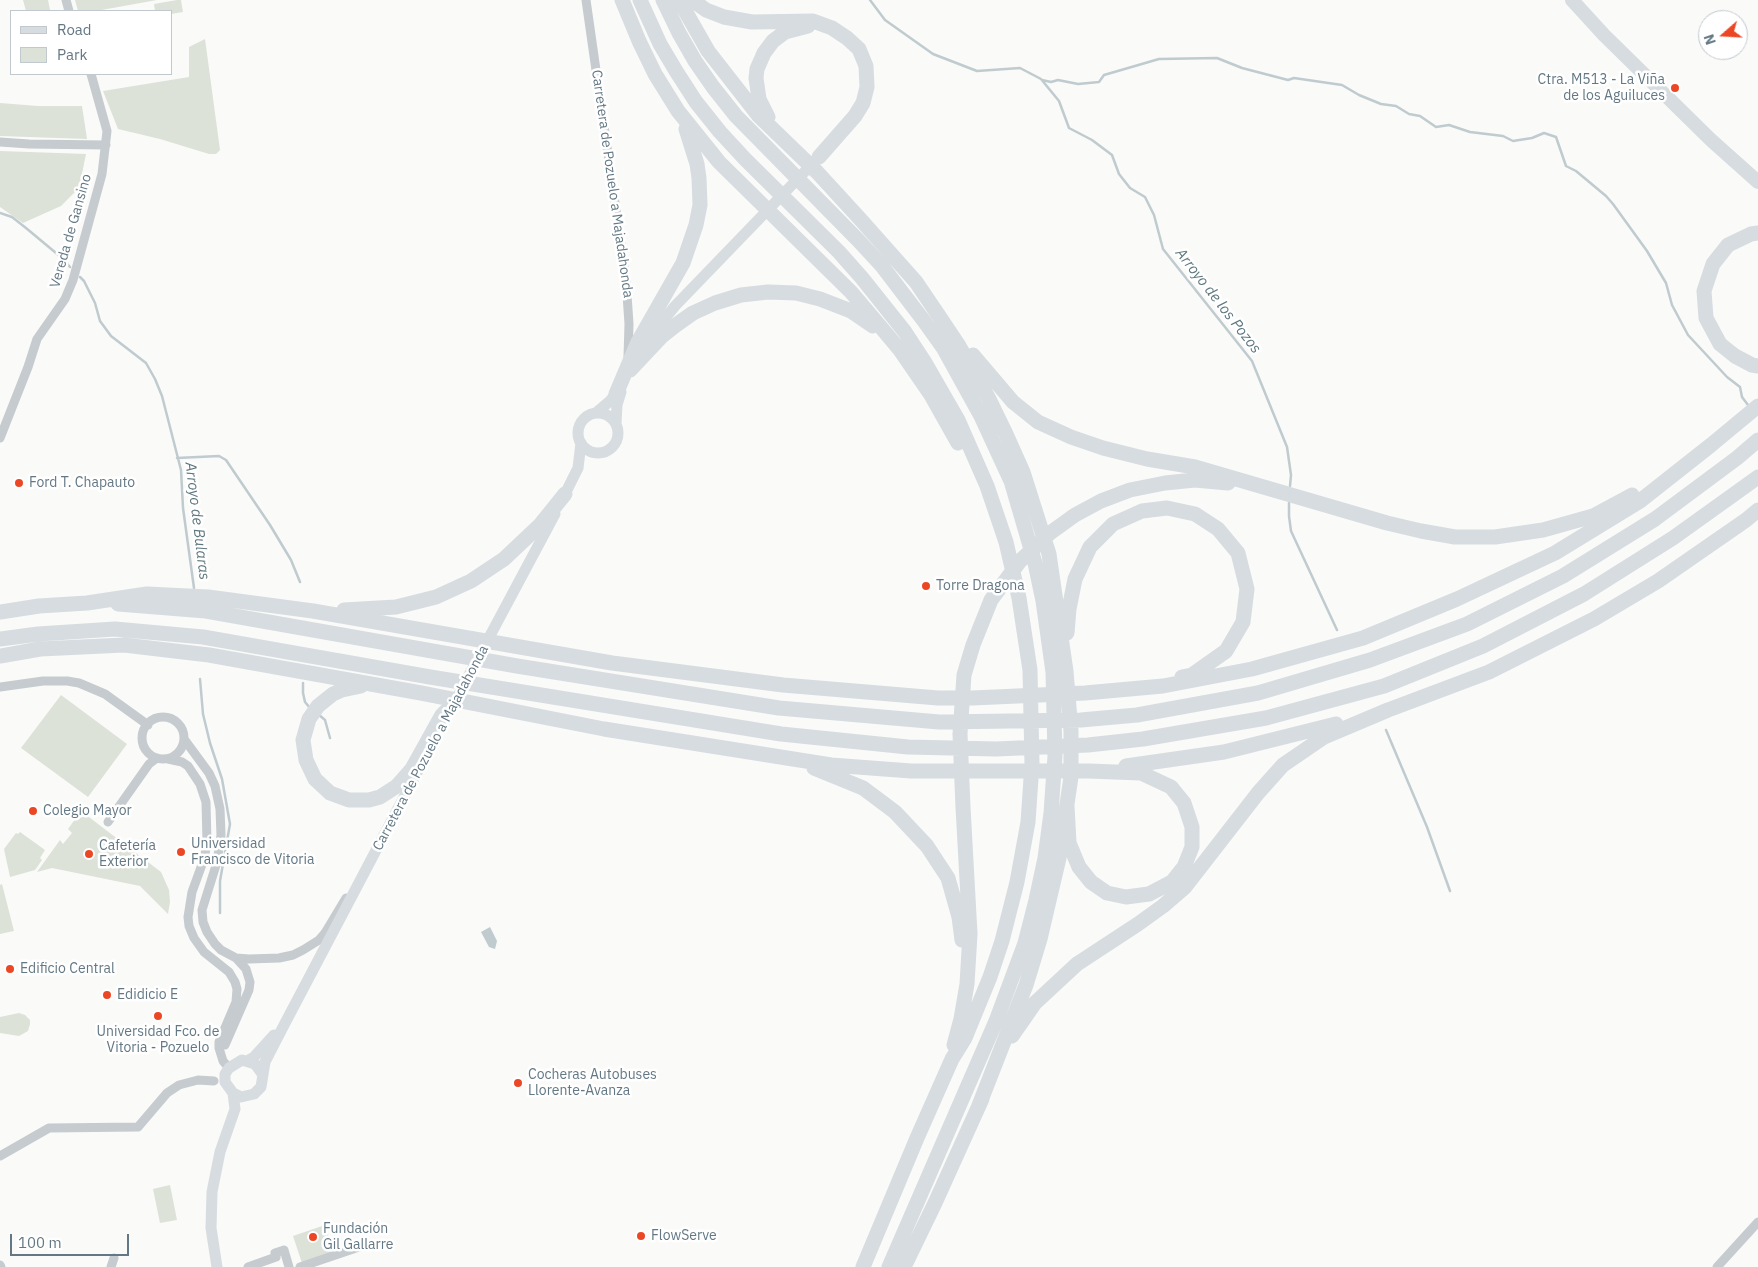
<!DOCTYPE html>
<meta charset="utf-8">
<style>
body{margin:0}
#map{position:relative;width:1758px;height:1267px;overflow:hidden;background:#fafaf8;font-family:"IBM Plex Sans",sans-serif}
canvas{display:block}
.legend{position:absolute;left:10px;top:10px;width:162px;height:65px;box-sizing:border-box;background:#fff;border:1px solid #c1c9ce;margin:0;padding:6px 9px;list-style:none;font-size:15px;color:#637884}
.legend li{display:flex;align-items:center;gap:10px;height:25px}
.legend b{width:25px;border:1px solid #c1c9ce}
.north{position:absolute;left:1698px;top:10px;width:50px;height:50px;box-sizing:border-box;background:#fff;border:1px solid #c1c9ce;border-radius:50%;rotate:251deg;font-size:14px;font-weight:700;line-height:20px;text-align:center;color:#637884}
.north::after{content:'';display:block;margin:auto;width:18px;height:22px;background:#ec4725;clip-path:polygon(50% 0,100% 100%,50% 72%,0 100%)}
.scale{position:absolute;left:10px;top:1234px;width:119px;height:22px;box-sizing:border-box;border:2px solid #637884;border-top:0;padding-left:6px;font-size:15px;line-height:18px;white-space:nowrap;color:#637884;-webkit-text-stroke:4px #fff;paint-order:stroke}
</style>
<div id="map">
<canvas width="1758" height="1267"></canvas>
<ul class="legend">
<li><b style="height:6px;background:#d6dcdf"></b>Road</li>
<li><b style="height:14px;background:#dce2d8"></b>Park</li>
</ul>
<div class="north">N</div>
<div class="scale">100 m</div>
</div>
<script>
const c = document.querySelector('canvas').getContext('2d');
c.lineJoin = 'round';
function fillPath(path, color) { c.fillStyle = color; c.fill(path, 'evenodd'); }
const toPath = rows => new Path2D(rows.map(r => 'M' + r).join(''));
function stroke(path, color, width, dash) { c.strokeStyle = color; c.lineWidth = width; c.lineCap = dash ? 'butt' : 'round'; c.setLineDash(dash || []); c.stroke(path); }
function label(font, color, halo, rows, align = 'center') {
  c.font = font + ' "IBM Plex Sans",sans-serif'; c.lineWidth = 5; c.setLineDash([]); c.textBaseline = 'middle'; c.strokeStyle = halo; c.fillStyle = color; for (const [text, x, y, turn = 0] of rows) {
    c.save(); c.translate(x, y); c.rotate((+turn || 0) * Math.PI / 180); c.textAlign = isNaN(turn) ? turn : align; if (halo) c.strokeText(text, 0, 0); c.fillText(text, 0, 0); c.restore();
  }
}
const green = toPath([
 [23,0,48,0,50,10,26,11],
 [75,0,157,0,96,11,78,11],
 [177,0,181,0,183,12,171,14,171,11,155,11,154,4],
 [205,39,220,150,216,154,209,154,160,139,118,129,103,91,189,77,189,47],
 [0,103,38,106,82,106,87,139,0,136],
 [0,151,86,154,79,188,61,206,23,223,0,207],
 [61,695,127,744,88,797,21,748],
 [81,811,161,872,169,890,170,902,168,914,140,886,52,868,37,872,60,840,63,844,72,833,68,829],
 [20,832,45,850,40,858,42,860,35,870,10,877,4,849,16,833,18,834],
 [2,884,14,931,0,934,0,885],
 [19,1013,25,1015,30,1020,30,1024,28,1031,19,1036,0,1033,0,1017],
 [170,1185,177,1220,160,1223,153,1189],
 [325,1225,334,1252,302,1263,293,1236]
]);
const water = toPath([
 [490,927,497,941,495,949,489,947,481,932]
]);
const stream = toPath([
 [870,0,885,20,933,54,977,71,1020,68,1041,79,1059,101,1069,128,1092,140,1112,155,1119,174,1130,188,1145,197,1154,215,1163,249,1252,361,1287,447,1291,475,1290,486],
 [1042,80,1051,82,1058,80,1078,84,1099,82,1104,75,1159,59,1217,58,1242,68,1288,80,1294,78,1342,85,1359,95,1381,104,1396,106,1409,114,1420,116,1436,127,1449,125,1470,132,1503,136,1513,141,1532,138,1544,133,1556,137,1566,166,1576,171,1606,196,1613,204,1647,251,1666,283,1672,305,1688,335,1727,377,1740,387,1742,397,1748,405],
 [0,213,12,217,26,228,62,258,70,267],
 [80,277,84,281,95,303,100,321,111,336,146,363,155,379,162,396,181,470,183,508,194,588],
 [177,458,219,456,226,460,270,525,291,560,300,582],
 [1289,503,1289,516,1291,531,1337,630],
 [200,679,203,714,210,743,222,779,230,824,220,881,220,913],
 [303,683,303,693,305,702,310,708],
 [318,714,325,720,330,738],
 [1386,730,1427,827,1450,891]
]);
const street = toPath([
 [66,0,69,11],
 [586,0,626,280,629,324,628,357],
 [0,142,29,144,106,145],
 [0,438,28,367,37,339,65,299,73,280,102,174,107,131,91,74],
 [0,687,43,681,67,681,79,683,105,694,148,725],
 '142 738a21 21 0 1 1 42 0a21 21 0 1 1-42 0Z',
 [184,739,209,773,215,786,220,809,221,835,217,862,202,910,203,922,207,932,215,944,221,950,236,958,246,969,250,982,249,990,225,1045],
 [168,759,182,762,188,766,200,784,206,802,207,843,204,859,192,892,188,917,189,926,194,938,204,952,229,972,235,982,237,989,236,1002,219,1042,219,1048,223,1061,229,1068],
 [108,822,149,764,157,758],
 [236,958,249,959,279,958,293,955,303,950,319,940,325,933,346,898],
 [0,1156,49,1128,138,1127,167,1093,179,1085,198,1080,214,1081],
 [0,1265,1,1267],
 [111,1267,114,1258],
 [248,1267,276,1257,275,1253,284,1250,289,1267],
 [300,1267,359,1247],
 [1717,1267,1758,1222]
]);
const secondary = toPath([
 [643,349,657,328,675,306,816,160],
 [597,412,610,401,619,389],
 '578 433a20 20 0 1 1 40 0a20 20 0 1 1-40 0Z',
 [616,423,617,405,621,392],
 [562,500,578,468,581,443],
 [453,705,555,514],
 [247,1061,254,1057,274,1035],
 [263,1075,255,1064,242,1060,229,1068,225,1074,225,1082,233,1093,241,1097,254,1094,261,1087,265,1062,283,1027,422,763],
 [217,1267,211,1228,212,1192,220,1152,235,1109,233,1093]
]);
const primary = toPath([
 [1572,0,1604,35,1711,140,1758,182]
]);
const highway = toPath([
 [622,0,639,41,655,74,678,111,719,162,851,292,879,325,900,350,931,395,958,443],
 [640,0,660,44,676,71,696,102,720,132,745,159,839,252,862,278,905,332,924,361,958,420,987,486,1006,542,1019,598,1030,670,1032,764,1028,822,1017,882,1002,941,990,977,965,1038,952,1059,917,1138,863,1267],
 [663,0,679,33,695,61,713,87,736,116,858,240,882,266,924,321,944,349,981,416,1011,481,1035,563,1043,601,1053,672,1055,756,1051,813,1045,858,1036,900,1025,943,996,1021,889,1267],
 [679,0,708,51,758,115,817,172,861,220,916,282,939,316,959,346,989,399,1006,434,1023,472,1049,554,1066,671,1071,731,1071,777,1059,858,1040,939,1026,985,978,1108],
 [692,0,706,10,724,17,752,22,813,21,832,28,847,38,859,49,866,66,867,87,863,103,855,116,819,157],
 [768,117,759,99,756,78,757,69,764,53,773,41,785,32,808,26],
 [1758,233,1751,234,1728,245,1713,264,1704,291,1706,318,1720,344,1735,356,1752,365,1758,366],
 [973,355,1013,402,1038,422,1071,437,1103,448,1147,459,1195,467,1387,523,1421,531,1455,537,1495,537,1543,530,1593,516,1632,495],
 [630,370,662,336,676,325,693,313,715,303,741,295,768,292,796,293,820,299,851,311,873,326],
 [616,394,638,342,683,263,696,225,700,205,699,178,697,164,686,129],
 [118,604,206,611,517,666,779,708,939,722,1081,720,1137,715,1258,693,1370,660,1467,624,1563,576,1655,519,1737,458,1758,440],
 [344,610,396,607,436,597,471,581,504,559,540,525,565,494],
 [0,612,39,606,87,603,147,594,208,597,313,611,612,663,783,685,938,698,972,698,1085,693,1163,686,1252,669,1363,638,1457,599,1555,553,1640,501,1711,445,1758,406],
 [1067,633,1069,609,1075,579,1090,547,1113,524,1142,511,1167,508,1195,514,1218,529,1238,553,1247,589,1243,622,1226,651,1192,675,1182,677],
 [0,639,38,634,115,629,203,637,430,677,781,734,908,747,996,749,1088,745,1143,739,1266,718,1384,686,1483,646,1584,594,1673,538,1758,477],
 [0,656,40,649,124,645,209,655,421,693,604,729,831,765,911,771,1089,771,1141,773,1171,787,1184,803,1192,827,1192,847,1184,867,1172,882,1149,894,1126,897,1107,893,1091,882,1079,867,1069,843,1067,806],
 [361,686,342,690,333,694,318,706,309,719,303,740,306,760,315,779,330,793,349,800,369,800,380,797,397,786,412,769,442,715,455,702],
 [1126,766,1224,752,1336,724],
 [814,768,863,788,895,812,927,846,948,878,959,917,962,940],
 [1012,1036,1035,1003,1077,964,1138,924,1163,906,1185,887,1258,793,1283,765,1324,737,1388,710,1489,672,1594,619,1658,581,1746,520,1758,510],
 [954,1045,961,1019,967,984,970,934,963,807,960,734,964,675,973,645,991,600,1020,561,1050,533,1075,515,1101,501,1130,490,1165,483,1195,480,1228,483],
 [904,1267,935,1203,982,1099]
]);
const markers = [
 [1675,88,5,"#ec4725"],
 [19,483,5,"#ec4725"],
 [926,586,5,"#ec4725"],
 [33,811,5,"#ec4725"],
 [181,852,5,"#ec4725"],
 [89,854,5,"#ec4725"],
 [10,969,5,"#ec4725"],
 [107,995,5,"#ec4725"],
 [158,1016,5,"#ec4725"],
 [518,1083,5,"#ec4725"],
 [641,1236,5,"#ec4725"],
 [313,1237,5,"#ec4725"]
];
const poiNames = [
 ["Ctra. M513 - La Viña",1665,80,"right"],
 ["de los Aguiluces",1665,96,"right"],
 ["Ford T. Chapauto",29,483],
 ["Torre Dragona",936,586],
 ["Colegio Mayor",43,811],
 ["Universidad",191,844],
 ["Francisco de Vitoria",191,860],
 ["Cafetería",99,846],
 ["Exterior",99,862],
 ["Edificio Central",20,969],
 ["Edidicio E",117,995],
 ["Universidad Fco. de",158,1032,"center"],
 ["Vitoria - Pozuelo",158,1048,"center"],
 ["Cocheras Autobuses",528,1075],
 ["Llorente-Avanza",528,1091],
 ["Fundación",323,1229],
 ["Gil Gallarre",323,1245],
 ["FlowServe",651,1236]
];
const streetNames = [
 ["Carretera de Pozuelo a Majadahonda",612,184,82],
 ["Vereda de Gansino",71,231,-74],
 ["Carretera de Pozuelo a Majadahonda",431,748,-62]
];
const waterNames = [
 ["Arroyo de los Pozos",1218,301,52],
 ["Arroyo de Bularas",197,521,83]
];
fillPath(green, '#dce2d8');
fillPath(water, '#bfcbcf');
stroke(stream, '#bfcbcf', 2.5);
stroke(street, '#c5cbce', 9);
stroke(secondary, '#d6dcdf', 11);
stroke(primary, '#d6dcdf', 14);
stroke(highway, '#d6dcdf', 15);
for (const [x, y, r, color] of markers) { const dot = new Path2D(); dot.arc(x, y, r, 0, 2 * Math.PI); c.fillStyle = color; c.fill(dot); stroke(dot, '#fff', 2); }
label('14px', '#637884', '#fff', poiNames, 'left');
label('14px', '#637884', '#fff', streetNames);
label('italic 15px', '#5e777e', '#fff', waterNames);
</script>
